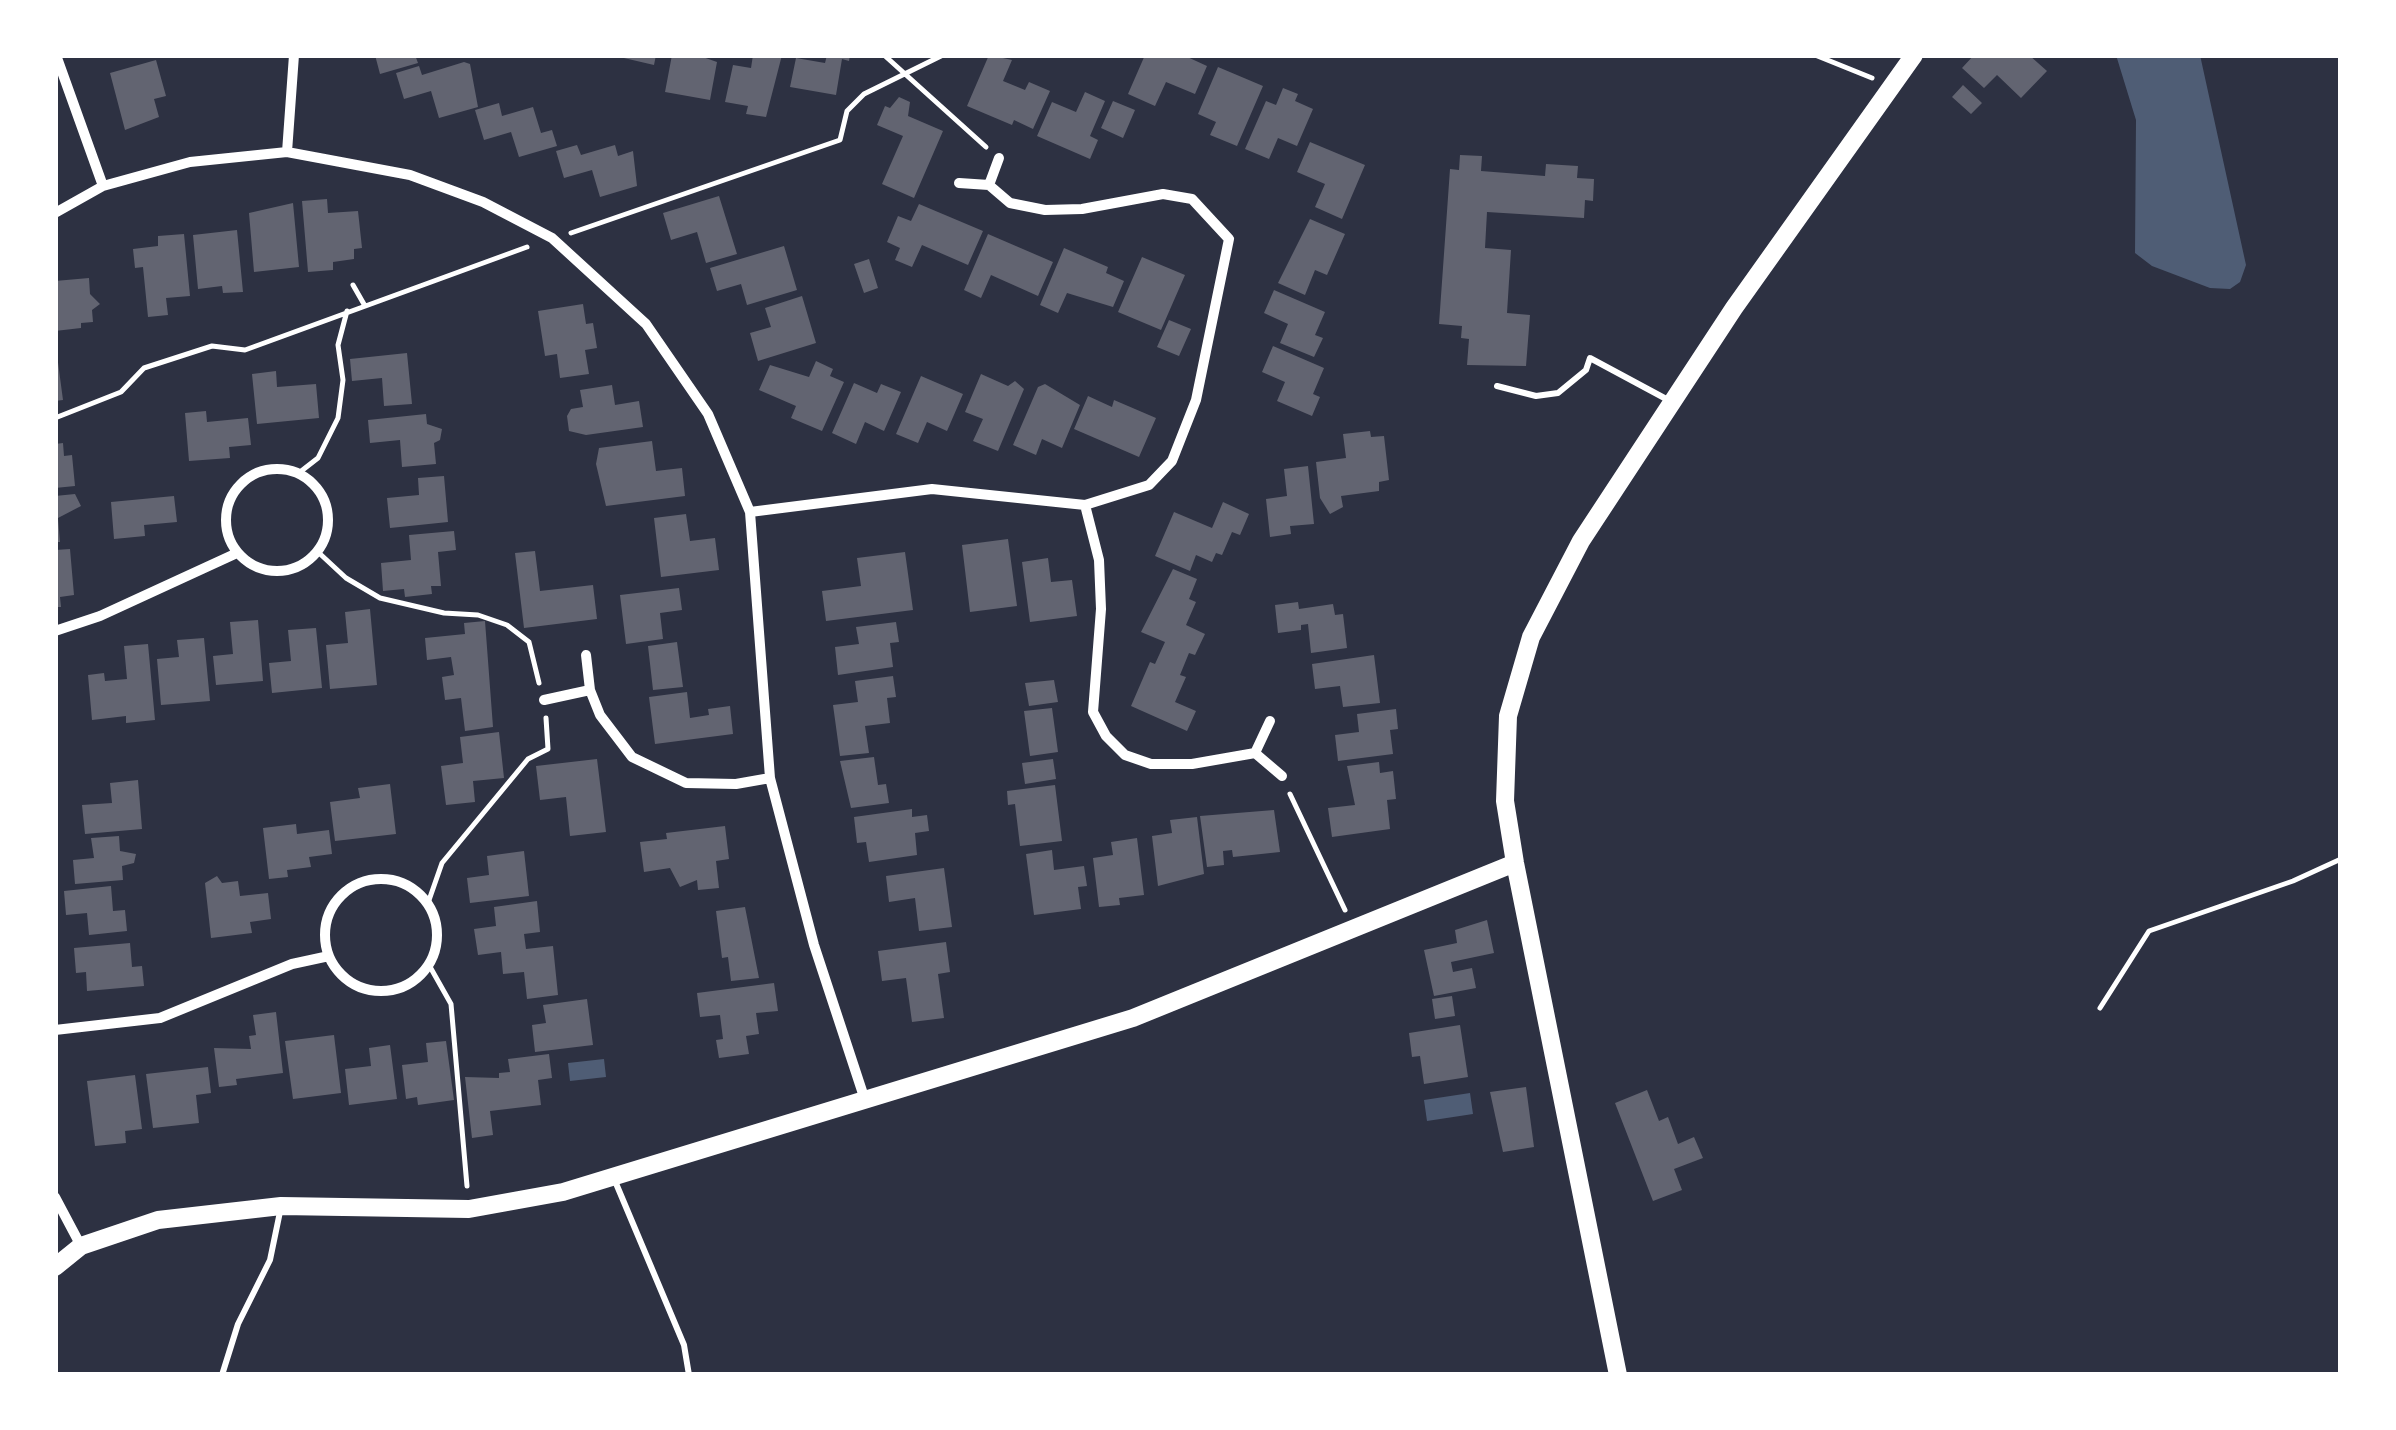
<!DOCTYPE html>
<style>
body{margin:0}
#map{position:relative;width:2396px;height:1430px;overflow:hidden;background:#2d3142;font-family:"Work Sans",sans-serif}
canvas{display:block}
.frame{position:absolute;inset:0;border:58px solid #fff;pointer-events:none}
</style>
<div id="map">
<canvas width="2396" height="1430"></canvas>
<div class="frame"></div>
</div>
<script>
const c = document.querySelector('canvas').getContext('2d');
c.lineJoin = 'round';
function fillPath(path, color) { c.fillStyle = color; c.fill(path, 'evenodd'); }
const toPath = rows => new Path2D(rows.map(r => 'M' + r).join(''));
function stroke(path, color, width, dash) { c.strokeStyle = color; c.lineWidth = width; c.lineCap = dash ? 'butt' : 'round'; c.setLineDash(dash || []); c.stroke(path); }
const water = toPath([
 [2116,55,2200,55,2246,265,2240,282,2230,289,2210,288,2152,266,2135,253,2136,120],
 [604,1059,606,1077,570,1081,568,1063],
 [1470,1093,1473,1114,1427,1121,1424,1100]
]);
const building = toPath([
 [375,55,415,55,418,63,380,74],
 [611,55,656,55,654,65],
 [672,55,697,55,717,62,710,100,665,92],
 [753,55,782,55,766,117,746,114,748,106,725,102,733,65,751,68],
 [827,55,850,55,849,61,842,59,836,95,790,87,796,58,825,63],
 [989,55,1012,60,1003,81,1025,90,1029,82,1050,91,1033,129,1014,120,1012,125,967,106],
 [1145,55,1183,55,1207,66,1195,94,1166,82,1155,106,1128,94],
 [1974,55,2029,55,2047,71,2021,98,1997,75,1984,88,1962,68],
 [156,60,166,96,154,99,159,117,125,130,110,73],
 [464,62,470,64,478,107,439,118,431,91,404,99,396,73,419,66,422,75],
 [1218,67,1263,86,1237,146,1210,135,1216,122,1198,114],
 [1963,85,1982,103,1971,114,1952,97],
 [1283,88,1298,94,1295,101,1313,109,1297,146,1278,138,1269,159,1245,149,1266,101,1276,105],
 [1085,92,1105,101,1090,136,1098,140,1090,159,1037,136,1052,102,1076,112],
 [899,97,910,102,908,116,943,131,914,198,882,184,903,136,877,125,885,106,890,108],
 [1113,101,1135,110,1123,138,1101,128],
 [499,103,502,116,533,107,541,133,552,130,557,146,519,157,511,132,484,140,475,110],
 [1310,142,1365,165,1342,219,1315,207,1325,184,1297,172],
 [577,145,581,155,615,145,618,156,633,151,637,186,600,197,592,170,564,178,556,151],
 [1460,155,1482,156,1481,171,1545,176,1546,164,1578,166,1577,178,1594,179,1593,201,1585,200,1584,218,1487,212,1485,248,1511,250,1507,313,1530,315,1526,366,1467,365,1469,339,1461,338,1462,326,1439,324,1450,169,1459,170],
 [719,196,737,254,706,263,697,232,671,240,663,213],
 [327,199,328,213,358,211,362,248,354,249,354,259,333,262,333,270,308,272,302,201],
 [293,203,299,267,254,272,249,213],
 [919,204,983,231,968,265,922,245,912,267,895,260,900,248,887,242,898,216,911,221],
 [1310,219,1345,234,1327,275,1315,270,1305,295,1278,283],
 [237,230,243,292,223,293,222,286,198,289,193,235],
 [184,234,190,296,166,298,168,315,148,317,143,267,135,268,133,249,158,246,158,236],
 [988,234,1053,262,1038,296,991,275,981,298,964,290],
 [784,246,797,290,747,305,741,284,717,291,710,268],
 [1064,248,1108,267,1106,273,1124,281,1113,307,1067,293,1058,313,1040,305],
 [1142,257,1185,275,1161,330,1118,312],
 [869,259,878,288,864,293,854,264],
 [89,278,90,294,100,304,92,310,93,322,81,323,81,328,55,331,55,281],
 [1274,290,1325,312,1315,335,1323,338,1314,357,1280,343,1288,324,1264,313],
 [802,296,816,343,758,361,750,333,771,327,765,308],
 [583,304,586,324,593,323,597,348,585,350,589,374,560,378,557,354,545,356,538,311],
 [1169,320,1191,329,1179,356,1157,347],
 [55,340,63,400,55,401],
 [1273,346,1324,368,1313,394,1320,397,1312,416,1277,401,1285,382,1262,372],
 [407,353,412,404,384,406,382,378,352,381,350,359],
 [816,361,833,369,830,376,844,382,822,431,791,418,796,406,759,390,770,365,809,377],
 [276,371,277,387,316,384,319,418,257,424,252,374],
 [981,374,1008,386,1015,381,1024,389,998,451,973,441,983,419,965,412],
 [921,376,963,394,947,431,927,422,918,443,896,434],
 [854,383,877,393,881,384,901,392,884,431,865,422,856,444,832,433],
 [1045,384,1080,405,1062,448,1042,439,1036,455,1013,445,1038,387],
 [612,385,615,405,639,401,643,427,586,435,569,431,567,416,571,409,583,407,580,390],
 [1088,396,1112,407,1114,400,1156,418,1139,457,1074,429],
 [206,411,207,422,248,418,251,445,229,447,230,458,189,461,185,413],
 [426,414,427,424,442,429,440,440,434,443,436,464,402,467,400,440,370,443,368,420],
 [1370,431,1371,437,1384,436,1389,480,1379,482,1379,491,1341,496,1343,507,1330,514,1320,498,1316,462,1346,458,1343,434],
 [652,441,656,471,682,468,685,496,606,506,596,464,599,448],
 [63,443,64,456,72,455,75,486,55,488,55,444],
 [1308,466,1314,524,1290,526,1291,534,1270,537,1266,499,1287,496,1284,469],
 [444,476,448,522,390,528,387,498,419,495,418,478],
 [75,494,81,506,58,518,60,542,55,542,55,496],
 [174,496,177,522,144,525,145,536,114,539,111,502],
 [1223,502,1249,514,1240,535,1232,532,1222,555,1216,553,1212,562,1196,555,1190,571,1155,556,1174,512,1212,528],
 [686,514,690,541,715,538,719,570,661,577,654,518],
 [454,531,456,550,438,552,441,586,431,586,432,594,405,597,404,589,383,591,381,563,411,560,409,535],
 [1008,539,1017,606,970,612,962,545],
 [70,549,74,595,60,597,61,607,55,607,55,550],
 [535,551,540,591,593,585,597,619,524,628,515,553],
 [905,552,913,610,826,621,822,591,861,586,857,558],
 [1048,558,1051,582,1072,580,1077,616,1030,622,1022,562],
 [1173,569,1197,579,1189,599,1196,602,1186,625,1205,634,1195,655,1189,653,1180,675,1186,677,1175,702,1196,711,1187,731,1131,706,1150,662,1155,664,1165,642,1141,632],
 [679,588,682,610,660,613,663,639,626,644,620,595],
 [1298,602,1299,609,1333,604,1335,615,1343,614,1347,648,1311,653,1308,624,1301,625,1301,630,1278,633,1275,605],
 [370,609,377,685,330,689,326,645,348,643,345,612],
 [258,620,263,681,216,685,213,656,233,654,230,622],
 [485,621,493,727,465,731,461,698,445,700,442,677,454,675,451,657,427,660,425,638,465,634,464,623],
 [896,622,899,642,890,643,893,667,838,675,835,647,859,644,856,627],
 [316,628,322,688,272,693,269,663,291,661,288,630],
 [204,638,210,701,161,705,157,659,179,657,177,640],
 [677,642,683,687,653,690,648,646],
 [148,644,155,720,126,723,126,716,92,720,88,675,104,673,105,681,127,679,124,646],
 [1374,655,1380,703,1343,707,1340,686,1315,689,1312,664],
 [893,676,896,697,887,698,890,723,865,726,869,753,840,756,833,705,858,702,855,681],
 [1054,680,1058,702,1029,706,1025,683],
 [687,692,690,718,709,715,708,709,730,706,733,734,655,744,649,697],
 [1052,708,1058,752,1030,756,1024,711],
 [1396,709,1398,729,1390,730,1393,754,1338,761,1335,735,1359,732,1357,714],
 [499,732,504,778,473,781,475,802,446,805,441,766,463,763,460,737],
 [874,757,878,785,886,784,889,803,851,808,840,761],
 [597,759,606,832,570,836,566,797,540,800,536,766],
 [1053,759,1056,779,1025,784,1022,763],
 [1379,762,1380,773,1393,771,1396,799,1387,800,1390,829,1332,837,1328,808,1355,805,1347,766],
 [138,780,142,829,85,834,82,805,112,803,110,783],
 [390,784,396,834,335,841,330,802,360,798,358,788],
 [1055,785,1062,841,1020,846,1015,804,1008,805,1007,791],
 [912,809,912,817,927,815,929,831,915,833,917,855,869,862,866,842,857,843,854,817],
 [1274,810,1280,852,1233,857,1232,850,1223,851,1224,865,1207,867,1200,816],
 [1197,817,1204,874,1158,886,1152,836,1172,833,1170,820],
 [296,824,297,834,329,830,332,854,309,857,311,867,287,870,288,877,269,879,263,828],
 [725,826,729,859,716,861,719,888,698,890,697,880,680,887,670,868,644,872,640,842,667,839,666,833],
 [119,836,120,851,136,854,134,863,122,866,123,880,75,884,73,860,94,858,91,838],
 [1137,838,1144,895,1119,898,1120,905,1099,907,1093,858,1113,855,1111,842],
 [1052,850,1054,870,1084,866,1087,886,1078,887,1081,909,1034,915,1026,854],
 [524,851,529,896,470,903,467,878,489,875,487,856],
 [944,868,952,927,919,931,915,898,889,902,886,876],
 [217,876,222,883,238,881,240,896,268,893,271,919,250,922,252,933,211,938,205,883],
 [111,886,113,911,125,910,127,931,89,935,87,913,66,915,64,891],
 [537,901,540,932,524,934,526,949,553,946,558,995,527,999,524,972,503,974,501,952,478,955,474,929,496,926,494,907],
 [745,907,759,978,731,981,728,957,722,958,716,911],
 [1487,920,1494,953,1451,962,1453,972,1472,968,1476,988,1434,996,1424,950,1457,943,1455,930],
 [946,942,950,972,938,974,944,1018,912,1022,906,978,882,981,878,951],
 [130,943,132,967,142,966,144,986,87,991,86,972,76,973,74,948],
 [774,983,778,1011,756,1013,759,1034,746,1036,749,1054,719,1058,716,1040,723,1039,720,1015,700,1017,697,993],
 [1452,996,1455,1016,1435,1019,1432,999],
 [587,999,593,1045,535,1052,532,1025,546,1023,543,1005],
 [276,1012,283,1073,236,1079,237,1085,219,1087,214,1048,251,1049,249,1036,256,1035,253,1015],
 [1460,1025,1468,1077,1424,1084,1420,1056,1412,1057,1409,1033],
 [334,1035,341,1093,293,1099,285,1041],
 [446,1041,454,1100,418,1105,417,1097,406,1099,402,1065,428,1062,426,1043],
 [390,1045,397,1099,349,1105,345,1069,371,1066,369,1048],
 [549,1054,552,1078,538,1080,541,1105,490,1111,493,1135,472,1138,465,1077,499,1078,499,1073,510,1072,508,1059],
 [208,1067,211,1093,196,1095,199,1123,153,1128,146,1074],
 [135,1075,142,1129,125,1131,126,1143,95,1146,87,1081],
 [1526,1087,1534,1147,1503,1152,1490,1092],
 [1647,1090,1659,1121,1668,1117,1678,1144,1694,1137,1703,1158,1674,1169,1682,1190,1653,1201,1615,1103]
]);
const path = toPath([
 [884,55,986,147],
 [1815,55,1872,78],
 [571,233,840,140,847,111,864,94,943,55],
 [353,285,365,306],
 [55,418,121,392,144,368,212,346,245,350,527,247],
 [300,472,318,458,338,418,343,380,338,345,347,311],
 [318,552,346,578,380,598,444,613,478,615,507,625,529,642,539,683],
 [1290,794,1345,910],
 [428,903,442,863,528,759,548,749,546,718],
 [429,965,451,1004,467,1186],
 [2100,1008,2149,931,2293,881,2341,859]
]);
const service = toPath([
 [1497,386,1536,396,1558,393,1586,370,1590,358,1670,401],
 [615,1181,684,1345,689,1375],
 [222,1375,238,1324,270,1260,281,1207]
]);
const minor = toPath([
 [56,55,103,186],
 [287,152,294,55],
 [989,185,999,158],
 [55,213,103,186,190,162,287,152,410,175,483,202,552,238,646,324,708,414,750,512,770,778,814,945,865,1100],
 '226 520a51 51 0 1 1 102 0a51 51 0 1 1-102 0Z',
 [1085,505,1099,560,1101,609,1093,712,1106,736,1125,755,1151,764,1192,764,1255,753,1270,721],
 [750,512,932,489,1085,505,1149,485,1172,461,1196,400,1229,239,1192,199,1163,194,1082,209,1045,210,1010,203,989,185,959,183],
 [55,631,100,616,237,553],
 [586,655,590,690,600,715,632,757,686,783,736,784,770,778],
 [544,700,590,690],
 [1255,753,1282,776],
 '325 935a56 56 0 1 1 112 0a56 56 0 1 1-112 0Z',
 [55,1030,160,1018,292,964,329,956],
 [55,1197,81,1246]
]);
const tertiary = toPath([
 [55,1267,81,1246,158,1220,281,1206,469,1209,563,1192,1133,1018,1515,863],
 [1618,1375,1515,863,1505,801,1508,716,1531,637,1581,541,1734,308,1914,55]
]);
fillPath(water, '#4f5d75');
fillPath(building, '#626471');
stroke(path, '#fff', 5);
stroke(service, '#fff', 6);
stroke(minor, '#fff', 10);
stroke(tertiary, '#fff', 18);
</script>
